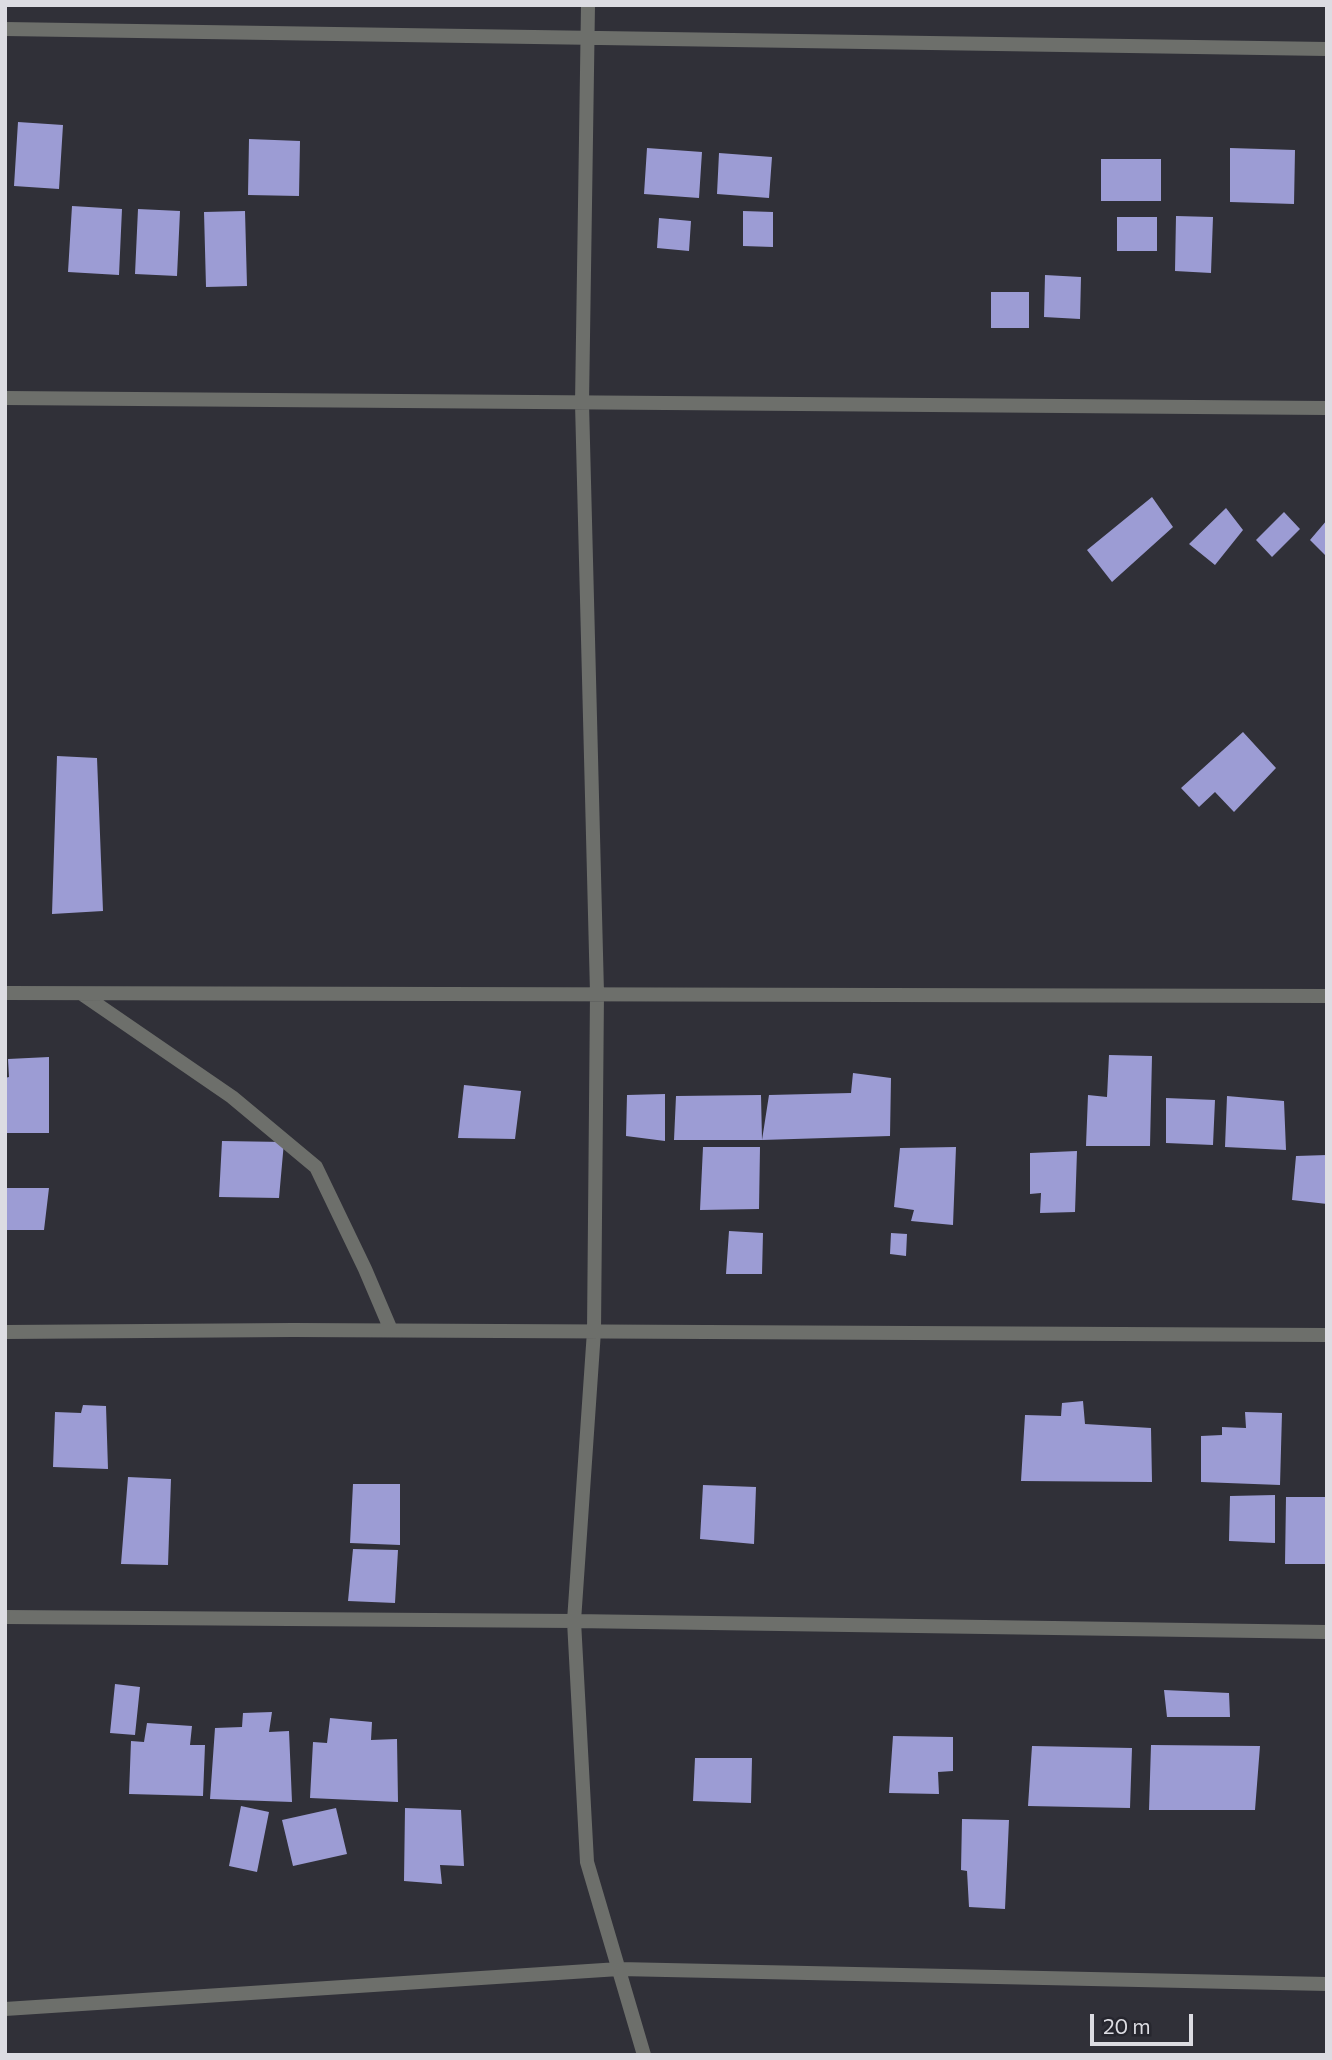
<!DOCTYPE html>
<style>
body{margin:0}
#map{position:relative;width:1332px;height:2060px;overflow:hidden;background:#303038;font-family:Commissioner,sans-serif}
canvas{display:block}
.frame{position:absolute;inset:0;border:7px solid #dcdce2;pointer-events:none}
.scale{position:absolute;left:1090px;top:2014px;width:103px;height:32px;box-sizing:border-box;border:4px solid #dcdce2;border-top:0;padding-left:9px;font-size:21px;line-height:24px;white-space:nowrap;color:#dcdce2;-webkit-text-stroke:5px #26262e;paint-order:stroke}
</style>
<div id="map">
<canvas width="1332" height="2060"></canvas>
<div class="frame"></div>
<div class="scale">20 m</div>
</div>
<script>
const c = document.querySelector('canvas').getContext('2d');
c.lineJoin = 'round';
function fillPath(path, color) { c.fillStyle = color; c.fill(path, 'evenodd'); }
const toPath = rows => new Path2D(rows.map(r => 'M' + r).join(''));
function stroke(path, color, width, dash) { c.strokeStyle = color; c.lineWidth = width; c.lineCap = dash ? 'butt' : 'round'; c.setLineDash(dash || []); c.stroke(path); }
const building = toPath([
 [18,122,63,125,59,189,14,186],
 [249,139,300,141,299,196,248,195],
 [647,148,702,152,699,198,644,194],
 [1230,148,1295,150,1294,204,1230,202],
 [719,153,772,157,769,198,717,194],
 [1101,159,1161,159,1161,201,1101,201],
 [72,206,122,209,119,275,68,272],
 [138,209,180,211,177,276,135,274],
 [245,211,247,286,206,287,204,212],
 [743,211,773,212,773,247,743,246],
 [1176,216,1213,217,1211,273,1175,271],
 [1117,217,1157,217,1157,251,1117,251],
 [659,218,691,221,689,251,657,248],
 [1045,275,1081,277,1080,319,1044,317],
 [991,292,1029,292,1029,328,991,328],
 [1152,497,1173,527,1112,582,1087,550],
 [1226,508,1243,530,1215,565,1189,544],
 [1284,512,1300,529,1272,557,1256,540],
 [1327,520,1327,557,1310,540],
 [1243,732,1276,768,1234,812,1215,792,1199,807,1181,788],
 [57,756,97,758,103,911,52,914],
 [1109,1055,1152,1056,1150,1146,1086,1146,1088,1095,1107,1097],
 [49,1057,49,1133,5,1133,5,1078,9,1077,8,1059],
 [853,1073,891,1078,890,1136,762,1140,769,1095,851,1093],
 [464,1085,521,1091,515,1139,458,1138],
 [665,1094,665,1141,626,1136,627,1095],
 [761,1095,762,1140,674,1140,676,1096],
 [1227,1096,1284,1101,1286,1150,1225,1147],
 [1166,1098,1215,1100,1213,1145,1166,1143],
 [222,1141,284,1142,279,1198,219,1197],
 [703,1147,760,1147,759,1209,700,1210],
 [956,1147,953,1225,911,1221,914,1210,894,1207,900,1148],
 [1077,1151,1075,1212,1040,1213,1041,1193,1030,1194,1030,1153],
 [1327,1155,1327,1204,1292,1200,1296,1156],
 [5,1188,49,1188,44,1230,5,1230],
 [729,1231,763,1233,762,1274,726,1274],
 [891,1233,907,1234,906,1256,890,1254],
 [1083,1401,1085,1424,1151,1428,1152,1482,1021,1481,1025,1415,1061,1416,1062,1403],
 [83,1405,106,1406,108,1469,53,1467,55,1412,81,1413],
 [1245,1412,1282,1413,1280,1485,1201,1482,1201,1436,1222,1435,1222,1427,1246,1428],
 [128,1477,171,1479,168,1565,121,1564],
 [353,1484,400,1484,400,1545,350,1543],
 [703,1485,756,1487,754,1544,700,1539],
 [1275,1495,1275,1543,1229,1541,1230,1496],
 [1286,1497,1327,1497,1327,1564,1285,1564],
 [353,1549,398,1550,395,1603,348,1601],
 [115,1684,140,1687,135,1735,110,1733],
 [1164,1690,1229,1693,1230,1717,1167,1717],
 [272,1712,269,1732,289,1731,292,1802,210,1799,215,1728,242,1727,243,1713],
 [330,1718,372,1722,371,1740,397,1739,398,1802,310,1798,313,1742,327,1743],
 [147,1723,192,1726,190,1745,205,1745,203,1796,129,1794,131,1741,144,1742],
 [893,1736,953,1737,953,1771,938,1772,939,1794,889,1793],
 [1151,1745,1260,1746,1255,1810,1149,1810],
 [1032,1746,1132,1748,1130,1808,1028,1806],
 [695,1758,752,1758,751,1803,693,1801],
 [241,1806,269,1812,257,1872,229,1866],
 [336,1808,347,1854,293,1866,282,1820],
 [405,1808,461,1810,464,1866,440,1865,442,1884,404,1881],
 [962,1819,1009,1820,1005,1909,969,1907,967,1871,961,1870]
]);
const minor = toPath([
 [588,5,582,403,597,993,594,1331,574,1621,587,1862,644,2055],
 [5,29,1327,49],
 [5,398,1327,408],
 [5,993,1327,996],
 [82,994,232,1097,316,1167,365,1269,391,1330],
 [5,1332,293,1330,1327,1335],
 [5,1617,574,1621,1327,1632],
 [5,2009,619,1969,1327,1984]
]);
fillPath(building, '#9c9cd4');
stroke(minor, '#6d6f6b', 14);
</script>
